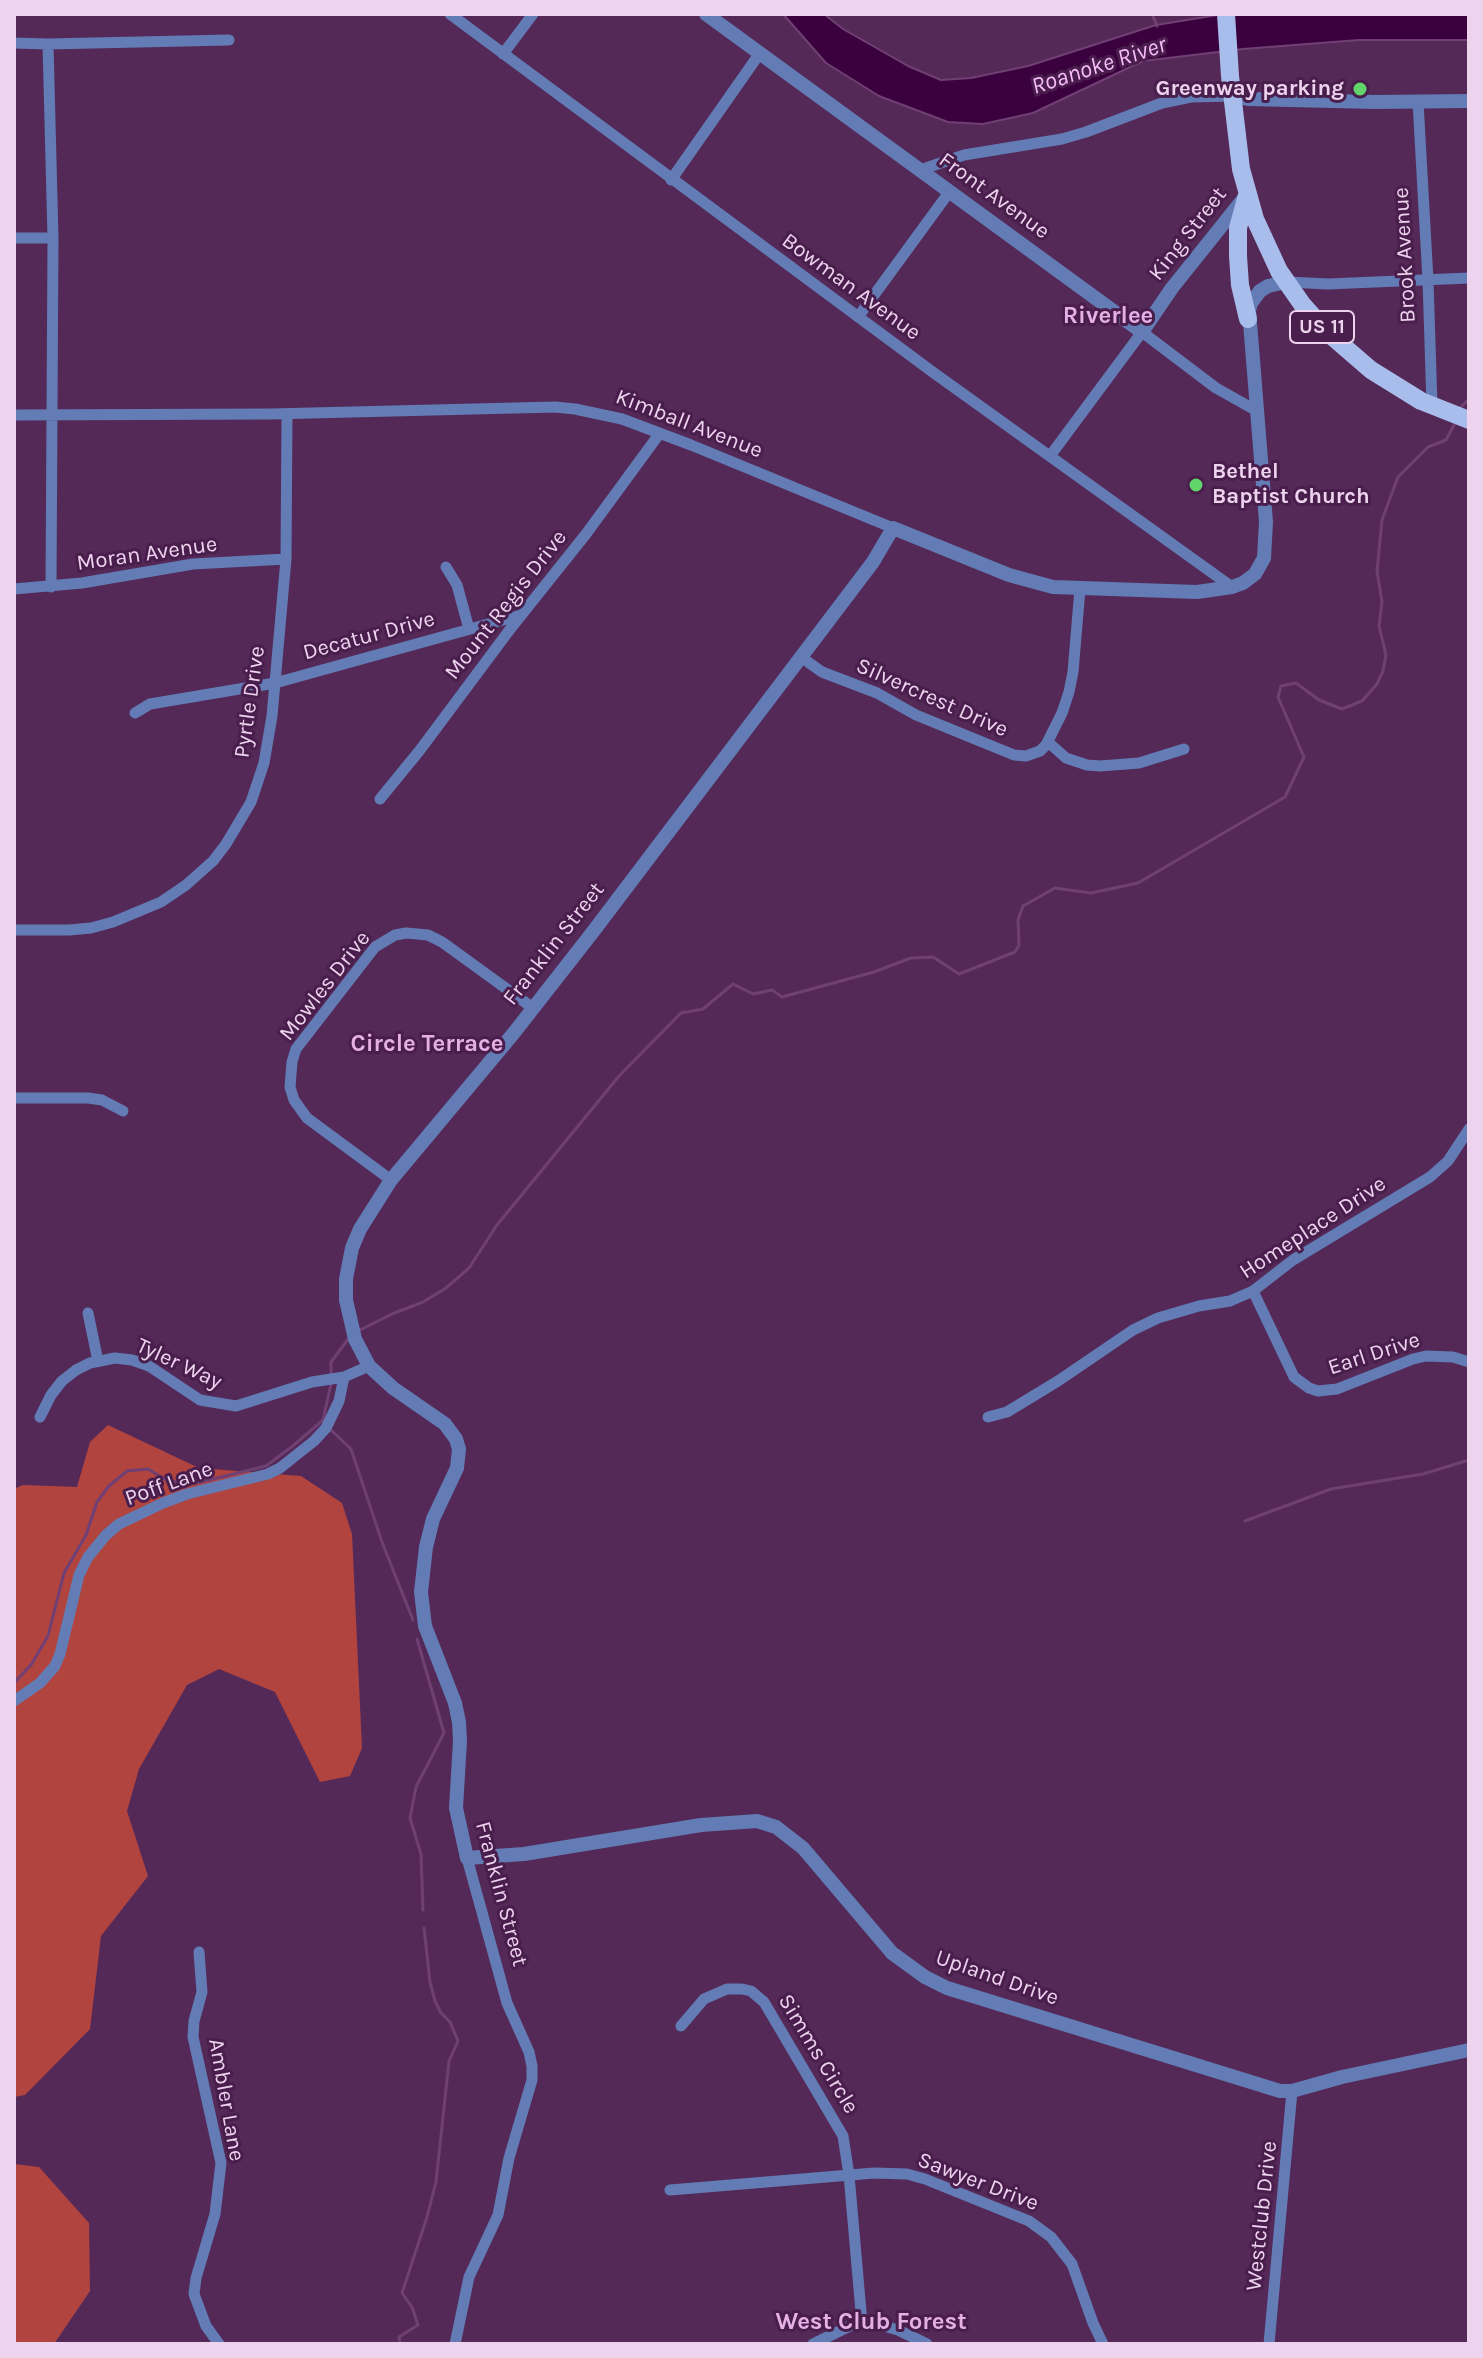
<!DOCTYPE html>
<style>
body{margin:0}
#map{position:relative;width:1483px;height:2358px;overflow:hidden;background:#542957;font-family:Karla,sans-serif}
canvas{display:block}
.frame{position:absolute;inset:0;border:16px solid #edd3ee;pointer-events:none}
</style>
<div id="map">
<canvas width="1483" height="2358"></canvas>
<div class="frame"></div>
</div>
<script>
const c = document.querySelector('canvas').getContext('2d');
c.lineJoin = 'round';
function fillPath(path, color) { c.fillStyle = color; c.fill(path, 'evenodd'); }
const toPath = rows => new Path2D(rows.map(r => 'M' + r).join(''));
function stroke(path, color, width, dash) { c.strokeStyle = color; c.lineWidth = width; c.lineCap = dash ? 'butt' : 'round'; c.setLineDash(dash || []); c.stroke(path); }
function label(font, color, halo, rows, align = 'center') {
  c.font = font + ' Karla,sans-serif'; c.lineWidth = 6; c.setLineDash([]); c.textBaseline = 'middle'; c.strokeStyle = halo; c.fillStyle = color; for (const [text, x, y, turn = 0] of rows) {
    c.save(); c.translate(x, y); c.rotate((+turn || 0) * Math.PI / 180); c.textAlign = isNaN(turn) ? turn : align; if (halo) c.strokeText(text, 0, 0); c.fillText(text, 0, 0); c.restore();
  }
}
const forest = toPath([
 [108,1425,199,1468,301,1476,342,1503,352,1534,362,1748,350,1776,320,1782,275,1692,219,1669,187,1685,139,1769,127,1811,148,1876,101,1936,90,2029,25,2095,14,2097,14,1489,23,1485,77,1487,90,1442],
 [14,2164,39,2167,89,2223,90,2291,54,2344,14,2344]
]);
const water = toPath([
 [783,14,824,14,843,29,908,66,941,80,971,78,1028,66,1156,25,1224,14,1469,14,1469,40,1359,40,1243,49,1143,61,1033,113,983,124,948,122,879,96,826,63,783,14]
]);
const stream = toPath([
 [1152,14,1157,26],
 [1460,408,1469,399],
 [358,1331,392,1314,423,1302,446,1288,469,1268,497,1225,619,1076,681,1013,703,1009,733,984,753,994,772,990,782,997,874,972,911,958,933,957,959,974,1015,952,1019,945,1018,920,1023,906,1055,888,1091,893,1138,883,1285,797,1304,757,1278,697,1281,686,1296,683,1319,700,1342,709,1362,701,1377,684,1383,671,1386,655,1379,626,1382,602,1377,571,1382,520,1398,477,1428,447,1446,440,1455,423],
 [331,1376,331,1362,349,1338],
 [330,1429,351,1449,382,1542,413,1620],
 [1245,1521,1331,1489,1423,1474,1469,1460],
 [417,1639,444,1733,416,1787,410,1818,421,1854,423,1910],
 [14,1683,31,1665,48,1636,64,1573,86,1535,97,1502,109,1486,127,1471,148,1469,168,1481,197,1483,266,1466,294,1445,323,1420,331,1384],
 [400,2344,399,2337,418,2325,412,2307,402,2293,427,2217,436,2182,449,2061,458,2041,450,2022,441,2013,435,2001,430,1982,424,1928]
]);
const minor = toPath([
 [450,14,934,373,1232,587],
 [14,43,48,44,229,40],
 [48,44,53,238,51,587],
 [503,54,533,14],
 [1418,102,1428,280,1432,406],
 [920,170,964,155,1062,139,1086,132,1162,103,1191,97,1233,96],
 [671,180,760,53],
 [14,238,53,238],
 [1287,282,1328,284,1469,278],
 [858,317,950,191],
 [14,415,271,414,555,407,575,409,622,419,691,445,893,528],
 [1050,456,1142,332,1216,388,1257,411],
 [446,567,457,585,469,629],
 [14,589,82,583,193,564,286,559],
 [801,657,822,672,877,693,916,715,1014,755,1026,756,1040,751,1046,745,1062,713,1069,692,1073,672,1080,589],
 [135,713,150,704,275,683,521,615],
 [1048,742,1066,758,1087,765,1100,766,1139,763,1184,749],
 [380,799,420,750,511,628,586,534,660,433],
 [14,930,69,930,91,928,113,922,161,902,186,885,213,861,226,844,251,802,264,763,272,716,286,559,287,414],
 [14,1098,88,1098,102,1100,123,1111],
 [391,1180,307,1118,294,1100,290,1087,292,1062,296,1049,375,947,395,935,406,933,428,935,442,942,533,1008],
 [1253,1291,1294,1377,1309,1388,1318,1391,1337,1389,1413,1359,1426,1356,1453,1357,1469,1362],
 [88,1313,98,1361],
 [40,1417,51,1395,62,1381,76,1370,90,1363,115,1358,132,1360,149,1366,200,1400,236,1406,312,1382,344,1377,369,1366],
 [988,1417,1007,1412,1058,1381,1133,1330,1158,1318,1199,1306,1230,1301,1253,1291,1293,1260,1430,1177,1448,1161,1469,1129],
 [14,1701,40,1683,55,1666,60,1654,79,1575,88,1557,106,1535,119,1524,163,1503,187,1494,268,1474,280,1468,314,1441,326,1428,339,1401,344,1377],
 [199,1952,202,1992,194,2021,193,2037,221,2163,215,2214,196,2278,194,2294,206,2326,219,2344],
 [681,2026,704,1999,727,1989,742,1989,751,1991,764,2002,843,2136,849,2175,862,2323],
 [670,2190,874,2173,907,2174,925,2179,1029,2221,1051,2237,1072,2264,1093,2323,1103,2344],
 [455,2344,469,2277,498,2215,509,2158,532,2080,532,2066,529,2052,507,2003,467,1858],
 [813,2344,852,2325,869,2322,898,2330,927,2344],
 [1269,2344,1292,2091]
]);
const tertiary = toPath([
 [706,14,1142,332,1172,288,1244,198],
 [1233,96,1248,99,1375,102,1469,101],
 [1286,282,1268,286,1260,291,1251,303,1249,310,1266,522,1264,558,1255,574,1243,583,1232,587,1197,592,1053,587,1009,575,893,528,873,562,592,933,513,1034,391,1180,360,1229,352,1248,346,1279,346,1300,355,1339,369,1366,393,1388,445,1424,456,1439,459,1449,457,1468,433,1519,426,1547,421,1592,425,1626,455,1703,459,1722,460,1741,456,1808,467,1858,524,1854,701,1825,757,1821,776,1827,803,1848,892,1953,925,1977,947,1988,1280,2091,1292,2091,1342,2077,1469,2050]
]);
const primary = toPath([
 [1226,14,1230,76,1241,169,1255,219,1279,271,1302,304,1327,332,1371,370,1421,401,1469,420],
 [1247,195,1238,228,1238,256,1240,285,1248,319]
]);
const markers = [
 [1360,89,8,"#61d56a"],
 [1196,485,8,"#61d56a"]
];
const shields = [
 [1322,327,64]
];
const shieldNames = [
 ["US 11",1322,327]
];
const poiNames = [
 ["Greenway parking",1344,89],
 ["Bethel",1212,472,"left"],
 ["Baptist Church",1212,497,"left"]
];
const streetNames = [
 ["Front Avenue",994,196,36],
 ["King Street",1188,234,-52],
 ["Brook Avenue",1405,255,-93],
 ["Bowman Avenue",851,287,36],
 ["Kimball Avenue",689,424,21],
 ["Moran Avenue",147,554,-8],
 ["Mount Regis Drive",506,605,-52],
 ["Decatur Drive",369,636,-15],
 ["Silvercrest Drive",932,698,24],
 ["Pyrtle Drive",250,702,-82],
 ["Franklin Street",554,944,-52],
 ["Mowles Drive",325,986,-52],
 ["Homeplace Drive",1313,1228,-33],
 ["Earl Drive",1374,1354,-18],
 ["Tyler Way",179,1364,25],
 ["Poff Lane",169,1484,-20],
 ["Franklin Street",501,1894,75],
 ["Upland Drive",997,1978,19],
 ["Simms Circle",818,2054,59],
 ["Ambler Lane",226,2100,80],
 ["Sawyer Drive",978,2182,21],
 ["Westclub Drive",1262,2216,-84]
];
const waterNames = [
 ["Roanoke River",1099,66,-18]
];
const neighbourhoodNames = [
 ["Riverlee",1108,316],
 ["Circle Terrace",427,1044],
 ["West Club Forest",871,2322]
];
fillPath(forest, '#b24440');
fillPath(water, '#3b013f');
stroke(water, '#704074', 2);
stroke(stream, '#704074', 3);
stroke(minor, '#637cb5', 11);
stroke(tertiary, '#637cb5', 14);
stroke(primary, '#a8bdeb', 18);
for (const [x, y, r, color] of markers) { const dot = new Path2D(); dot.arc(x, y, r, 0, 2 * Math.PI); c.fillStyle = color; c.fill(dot); stroke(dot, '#491e4c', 3); }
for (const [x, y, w] of shields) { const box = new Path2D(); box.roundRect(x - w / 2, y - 16, w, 32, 6); c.fillStyle = '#491e4c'; c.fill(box); stroke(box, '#edd3ee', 2); }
label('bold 20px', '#edd3ee', null, shieldNames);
label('bold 22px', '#edd3ee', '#491e4c', poiNames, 'right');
label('22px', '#edd3ee', '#491e4c', streetNames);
label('italic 24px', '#f7bcfa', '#491e4c', waterNames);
label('bold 24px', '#e4b0e6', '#491e4c', neighbourhoodNames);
</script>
